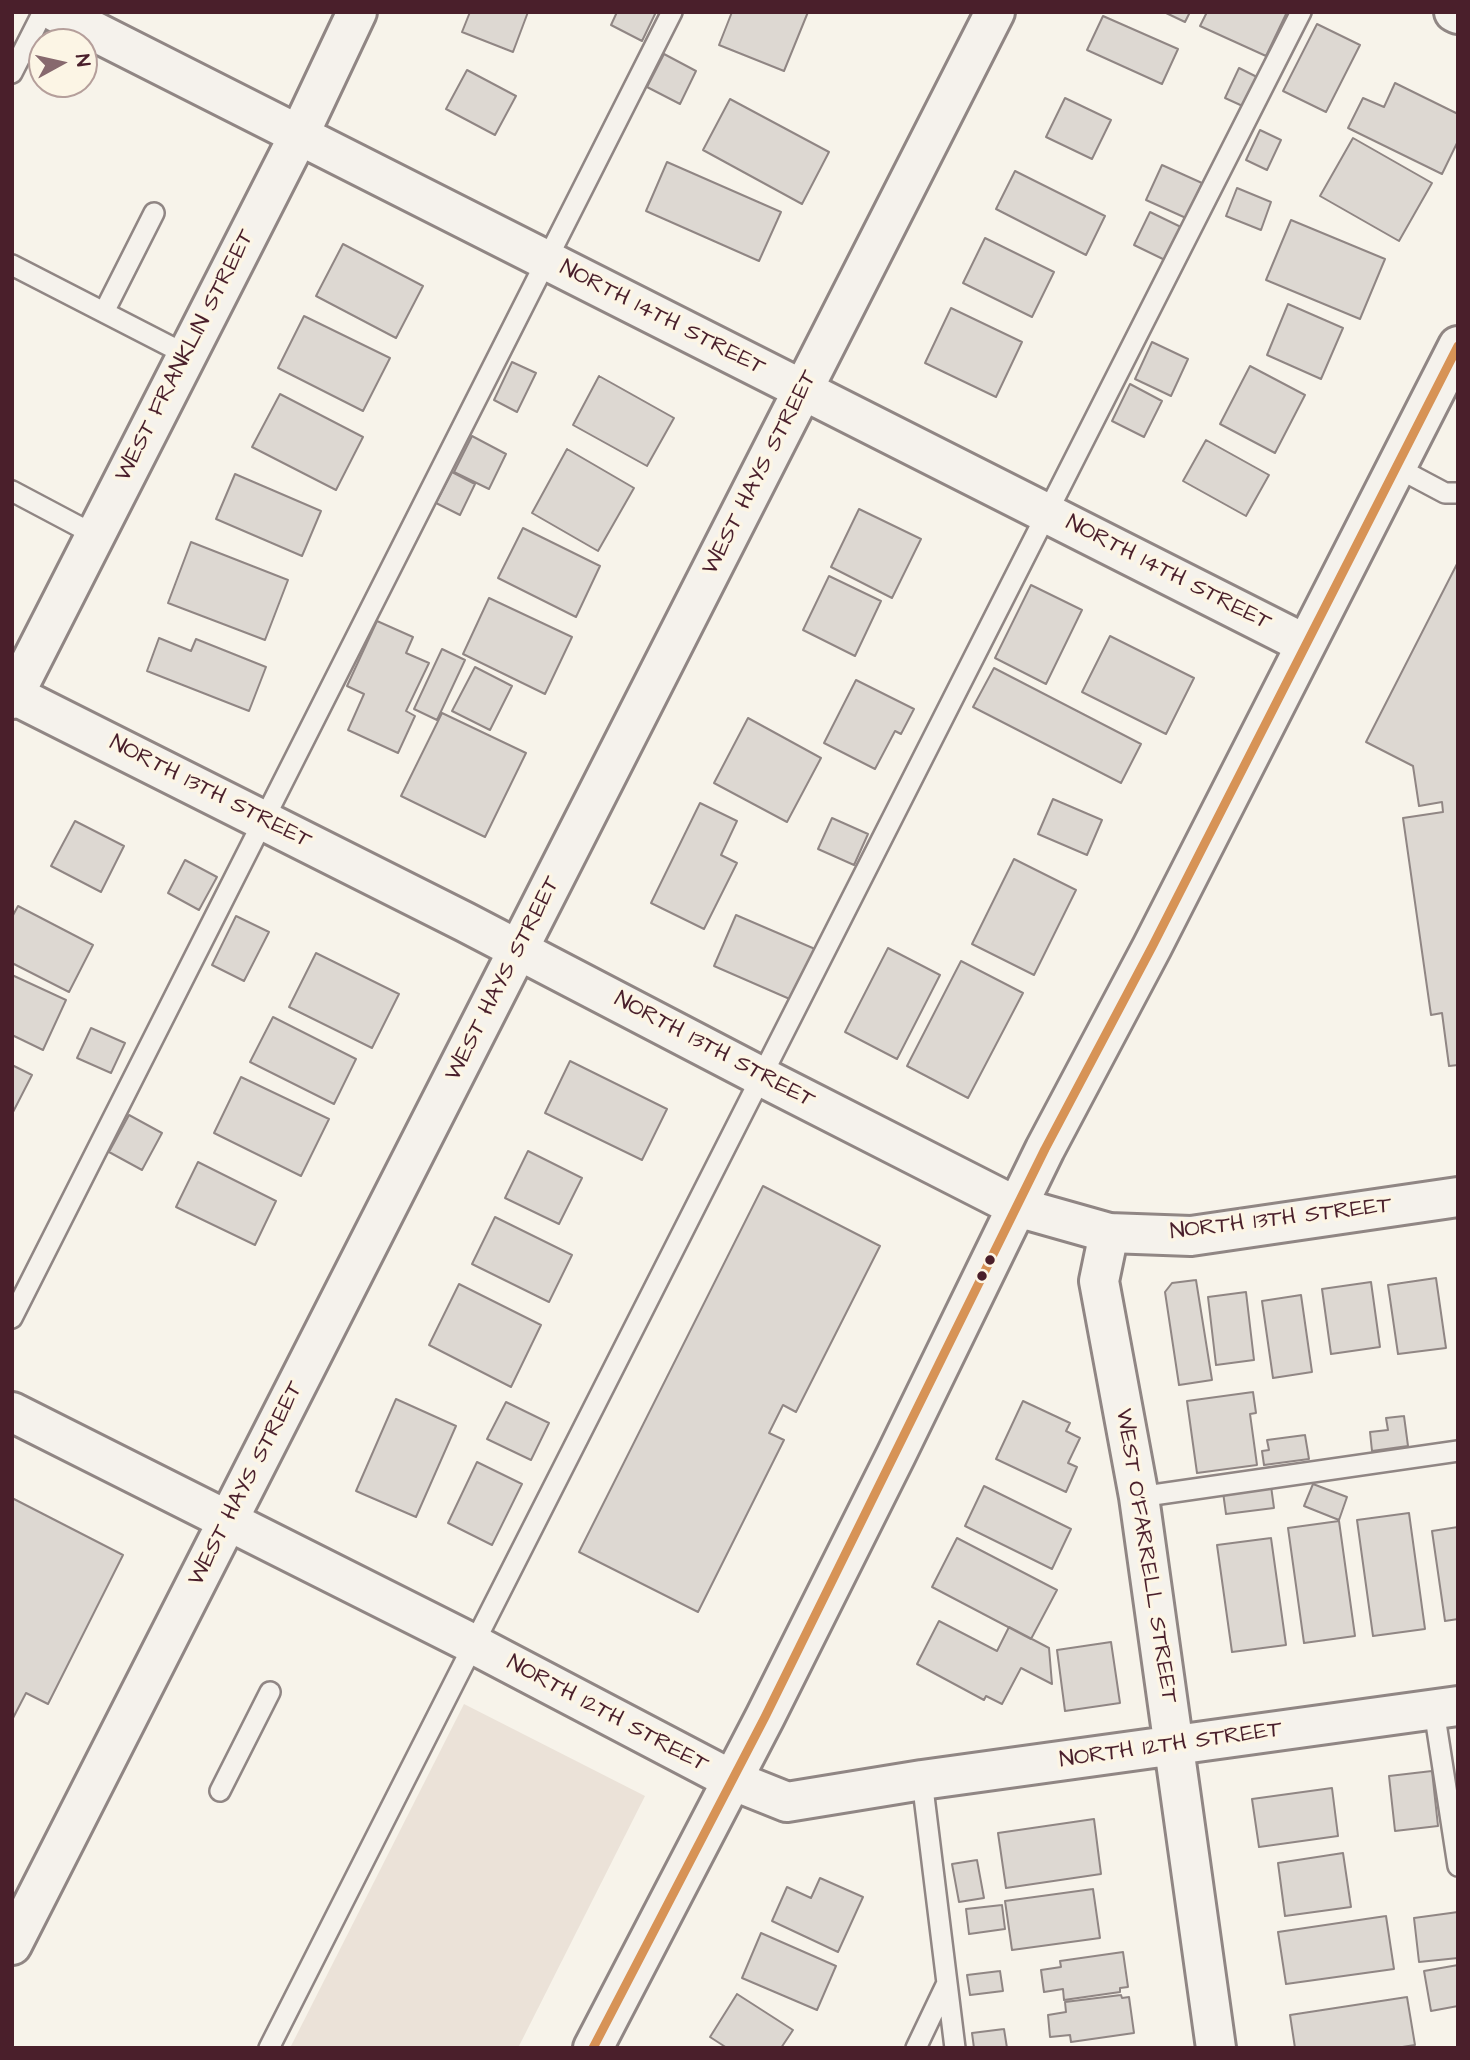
<!DOCTYPE html>
<style>
body{margin:0}
#map{position:relative;width:1470px;height:2060px;overflow:hidden;background:#f7f3ea;font-family:"Architects Daughter",sans-serif}
canvas{display:block}
.frame{position:absolute;inset:0;border:14px solid #4a1f2b;pointer-events:none}
.north{position:absolute;left:28px;top:28px;width:70px;height:70px;box-sizing:border-box;background:#fcf5e5;border:2px solid #b59f9b;border-radius:50%;rotate:82deg;font-size:19px;font-weight:700;line-height:28px;text-align:center;color:#4a1f2b}
.north::after{content:'';display:block;margin:auto;width:24px;height:32px;background:#87696e;clip-path:polygon(50% 0,100% 100%,50% 72%,0 100%)}
</style>
<div id="map">
<canvas width="1470" height="2060"></canvas>
<div class="frame"></div>
<div class="north">N</div>
</div>
<script>
const c = document.querySelector('canvas').getContext('2d');
c.lineJoin = 'round';
function fillPath(path, color) { c.fillStyle = color; c.fill(path, 'evenodd'); }
const toPath = rows => new Path2D(rows.map(r => 'M' + r).join(''));
function stroke(path, color, width, dash) { c.strokeStyle = color; c.lineWidth = width; c.lineCap = dash ? 'butt' : 'round'; c.setLineDash(dash || []); c.stroke(path); }
function label(font, color, halo, rows, align = 'center') {
  c.font = font + ' "Architects Daughter",sans-serif'; c.lineWidth = 7; c.setLineDash([]); c.textBaseline = 'middle'; c.strokeStyle = halo; c.fillStyle = color; for (const [text, x, y, turn = 0] of rows) {
    c.save(); c.translate(x, y); c.rotate((+turn || 0) * Math.PI / 180); c.textAlign = isNaN(turn) ? turn : align; if (halo) c.strokeText(text, 0, 0); c.fillText(text, 0, 0); c.restore();
  }
}
const green = toPath([
 [464,1704,645,1796,518,2048,290,2048]
]);
const building = toPath([
 [470,12,528,12,513,52,462,32,470,12],
 [617,12,656,12,642,41,611,25,617,12],
 [732,12,808,12,784,71,719,45,732,12],
 [1164,12,1190,12,1185,22,1164,12],
 [1207,12,1287,12,1266,56,1200,26,1207,12],
 [1103,16,1178,49,1162,84,1087,50,1103,16],
 [1317,24,1360,45,1326,112,1283,91,1317,24],
 [664,54,696,71,680,104,647,87,664,54],
 [1239,68,1261,79,1247,108,1225,98,1239,68],
 [467,70,516,96,495,135,446,109,467,70],
 [1395,83,1458,114,1458,141,1442,174,1348,128,1363,98,1384,107,1395,83],
 [1065,98,1111,120,1092,159,1046,137,1065,98],
 [730,99,829,152,802,204,703,150,730,99],
 [1260,130,1281,140,1267,170,1246,160,1260,130],
 [1353,138,1432,183,1399,241,1320,196,1353,138],
 [667,162,781,212,759,261,646,211,667,162],
 [1162,165,1202,183,1186,218,1146,200,1162,165],
 [1015,171,1105,216,1086,255,996,209,1015,171],
 [1237,188,1271,202,1261,230,1226,216,1237,188],
 [1150,212,1183,228,1167,261,1134,245,1150,212],
 [1291,220,1385,259,1360,319,1266,280,1291,220],
 [985,238,1054,272,1032,317,963,283,985,238],
 [343,244,423,286,396,338,316,296,343,244],
 [1288,304,1343,328,1321,379,1267,355,1288,304],
 [951,308,1022,342,996,397,925,363,951,308],
 [304,316,390,358,363,411,278,368,304,316],
 [1152,342,1188,359,1171,396,1135,379,1152,342],
 [512,362,536,373,517,412,494,400,512,362],
 [1250,366,1305,395,1275,453,1220,424,1250,366],
 [599,376,674,418,647,466,573,425,599,376],
 [1130,384,1162,401,1144,437,1112,421,1130,384],
 [280,394,363,437,336,490,252,447,280,394],
 [472,436,506,454,489,489,454,472,472,436],
 [1206,440,1269,475,1246,516,1183,481,1206,440],
 [567,449,634,488,598,551,532,513,567,449],
 [452,472,475,484,460,515,436,503,452,472],
 [235,474,321,511,302,556,216,519,235,474],
 [859,509,921,539,892,598,831,567,859,509],
 [523,528,600,566,576,617,498,578,523,528],
 [191,542,288,580,265,640,168,603,191,542],
 [1458,562,1458,1065,1449,1066,1442,1013,1431,1015,1403,818,1443,812,1442,802,1419,806,1413,766,1366,742,1458,562],
 [829,576,881,601,855,656,803,630,829,576],
 [1031,585,1082,610,1046,684,995,658,1031,585],
 [489,598,572,637,545,694,463,654,489,598],
 [377,621,413,637,406,653,429,663,406,711,415,716,398,753,348,730,364,694,347,686,377,621],
 [1110,636,1194,678,1166,734,1082,692,1110,636],
 [159,638,191,651,196,639,266,667,249,711,147,671,159,638],
 [442,649,465,660,437,720,414,709,442,649],
 [475,667,512,686,490,730,452,711,475,667],
 [994,668,1141,744,1121,783,973,707,994,668],
 [856,680,914,709,901,734,895,731,875,769,824,743,856,680],
 [442,713,526,753,485,837,401,796,442,713],
 [748,718,821,758,787,822,714,783,748,718],
 [1053,799,1102,820,1087,855,1038,834,1053,799],
 [700,803,737,821,721,855,737,863,704,929,651,903,700,803],
 [832,818,868,834,854,865,818,849,832,818],
 [75,821,124,846,101,892,51,866,75,821],
 [1014,859,1076,890,1034,975,972,944,1014,859],
 [185,860,217,877,199,910,168,893,185,860],
 [18,906,93,945,69,992,12,963,12,917,18,906],
 [736,915,815,949,792,1000,714,966,736,915],
 [236,916,269,932,244,981,212,965,236,916],
 [888,948,940,975,897,1059,845,1032,888,948],
 [316,953,399,994,372,1048,289,1007,316,953],
 [961,961,1023,993,968,1098,907,1066,961,961],
 [12,975,66,1000,43,1050,12,1035,12,975],
 [273,1017,356,1059,334,1104,250,1062,273,1017],
 [91,1028,125,1043,111,1073,77,1058,91,1028],
 [570,1061,667,1109,642,1160,545,1113,570,1061],
 [12,1065,32,1075,12,1114,12,1065],
 [241,1077,329,1119,301,1176,214,1133,241,1077],
 [129,1115,162,1133,142,1170,109,1152,129,1115],
 [528,1151,582,1178,559,1224,505,1198,528,1151],
 [198,1162,276,1201,255,1245,176,1207,198,1162],
 [763,1186,880,1246,796,1412,783,1405,769,1433,784,1440,698,1612,579,1552,763,1186],
 [495,1217,572,1255,549,1302,472,1264,495,1217],
 [1436,1278,1446,1348,1398,1354,1388,1285,1436,1278],
 [1196,1280,1212,1380,1179,1385,1165,1292,1172,1283,1196,1280],
 [1371,1282,1380,1347,1331,1354,1322,1289,1371,1282],
 [459,1284,541,1325,511,1387,429,1345,459,1284],
 [1246,1292,1254,1360,1216,1365,1208,1297,1246,1292],
 [1301,1295,1312,1372,1273,1378,1262,1301,1301,1295],
 [1253,1392,1256,1413,1250,1414,1257,1465,1197,1473,1187,1401,1253,1392],
 [396,1399,456,1426,416,1517,356,1491,396,1399],
 [1023,1401,1070,1423,1066,1431,1080,1438,1068,1463,1077,1467,1066,1492,996,1459,1023,1401],
 [506,1402,549,1423,531,1460,487,1439,506,1402],
 [1404,1416,1408,1446,1372,1451,1370,1432,1388,1430,1386,1418,1404,1416],
 [1305,1435,1309,1459,1264,1465,1262,1451,1269,1450,1267,1440,1305,1435],
 [477,1462,522,1484,492,1545,448,1523,477,1462],
 [1313,1484,1347,1497,1339,1520,1304,1506,1313,1484],
 [984,1486,1071,1529,1052,1569,965,1526,984,1486],
 [1271,1486,1274,1508,1226,1514,1223,1492,1271,1486],
 [12,1498,123,1555,48,1704,26,1693,12,1720,12,1498],
 [1409,1513,1425,1629,1373,1636,1357,1520,1409,1513],
 [1339,1521,1355,1636,1304,1643,1288,1528,1339,1521],
 [1458,1527,1458,1619,1445,1621,1432,1531,1458,1527],
 [957,1538,1057,1590,1031,1639,932,1587,957,1538],
 [1271,1538,1286,1645,1232,1652,1217,1545,1271,1538],
 [939,1621,997,1651,1009,1627,1049,1648,1052,1684,1021,1668,1002,1704,986,1696,984,1700,917,1664,939,1621],
 [1111,1642,1120,1703,1065,1711,1057,1650,1111,1642],
 [1432,1771,1438,1826,1395,1831,1389,1776,1432,1771],
 [1332,1788,1338,1836,1259,1847,1252,1799,1332,1788],
 [1094,1819,1101,1874,1006,1888,998,1833,1094,1819],
 [1343,1853,1351,1907,1285,1916,1278,1863,1343,1853],
 [977,1860,984,1898,959,1902,952,1864,977,1860],
 [820,1878,863,1897,838,1952,772,1921,787,1887,811,1898,820,1878],
 [1093,1889,1100,1938,1012,1950,1005,1901,1093,1889],
 [1002,1905,1005,1929,969,1934,966,1909,1002,1905],
 [1458,1912,1458,1958,1419,1962,1414,1918,1458,1912],
 [1386,1916,1394,1969,1286,1984,1278,1932,1386,1916],
 [761,1933,836,1966,817,2010,742,1978,761,1933],
 [1123,1952,1128,1987,1120,1988,1120,1992,1064,2000,1063,1989,1044,1992,1041,1970,1061,1967,1060,1961,1123,1952],
 [1458,1965,1458,2006,1431,2011,1424,1971,1458,1965],
 [1000,1971,1003,1991,970,1995,967,1975,1000,1971],
 [737,1994,793,2030,781,2048,727,2048,710,2037,737,1994],
 [1121,1995,1122,1998,1129,1997,1134,2033,1071,2042,1070,2035,1050,2037,1048,2015,1066,2012,1065,2002,1121,1995],
 [1407,1997,1415,2045,1396,2048,1295,2048,1290,2015,1407,1997],
 [1004,2029,1007,2048,974,2048,972,2033,1004,2029]
]);
const lane = toPath([
 [12,73,43,12],
 [12,265,187,355],
 [104,312,154,213],
 [1396,467,1445,493,1458,493],
 [12,491,95,535],
 [12,1318,672,12],
 [1139,1497,1458,1451],
 [1434,1710,1458,1866],
 [922,1780,955,2048],
 [220,1791,270,1692],
 [269,2048,1301,12],
 [916,2048,947,1983]
]);
const street = toPath([
 [56,12,1305,644],
 [12,699,299,135,357,12],
 [1109,1233,1099,1281,1139,1497,1216,2048],
 [12,1412,473,1644,732,1780,787,1802,922,1780,1458,1706],
 [12,1945,995,12]
]);
const secondary = toPath([
 [1454,12,1458,14],
 [12,694,465,922,762,1077,1017,1207,1109,1233,1191,1236,1458,1197],
 [593,2048,765,1717,896,1455,1045,1149,1152,947,1458,346]
]);
const bus1 = toPath([
 [593,2048,765,1717,1045,1149,1152,947,1458,346]
]);
const markers = [
 [990,1260,6,"#4a1f2b"],
 [982,1276,6,"#4a1f2b"]
];
const streetNames = [
 ["NORTH 14TH STREET",662,319,27],
 ["WEST FRANKLIN STREET",186,356,-63],
 ["WEST HAYS STREET",761,473,-63],
 ["NORTH 14TH STREET",1168,574,27],
 ["NORTH 13TH STREET",210,793,27],
 ["WEST HAYS STREET",504,979,-63],
 ["NORTH 13TH STREET",714,1051,28],
 ["NORTH 13TH STREET",1281,1220,-7],
 ["WEST HAYS STREET",247,1484,-63],
 ["WEST O'FARRELL STREET",1145,1556,81],
 ["NORTH 12TH STREET",607,1715,28],
 ["NORTH 12TH STREET",1171,1746,-8]
];
fillPath(green, '#ebe2d8');
fillPath(building, '#ddd8d2');
stroke(building, '#908684', 2);
stroke(lane, '#908684', 24);
stroke(street, '#908684', 44);
stroke(secondary, '#908684', 44);
stroke(lane, '#f5f2ec', 19);
stroke(street, '#f5f2ec', 38);
stroke(secondary, '#f5f2ec', 38);
stroke(bus1, '#d79356', 9);
for (const [x, y, r, color] of markers) { const dot = new Path2D(); dot.arc(x, y, r, 0, 2 * Math.PI); c.fillStyle = color; c.fill(dot); stroke(dot, '#fcf5e5', 2.5); }
label('23px', '#4a1f2b', '#fcf5e5', streetNames);
</script>
